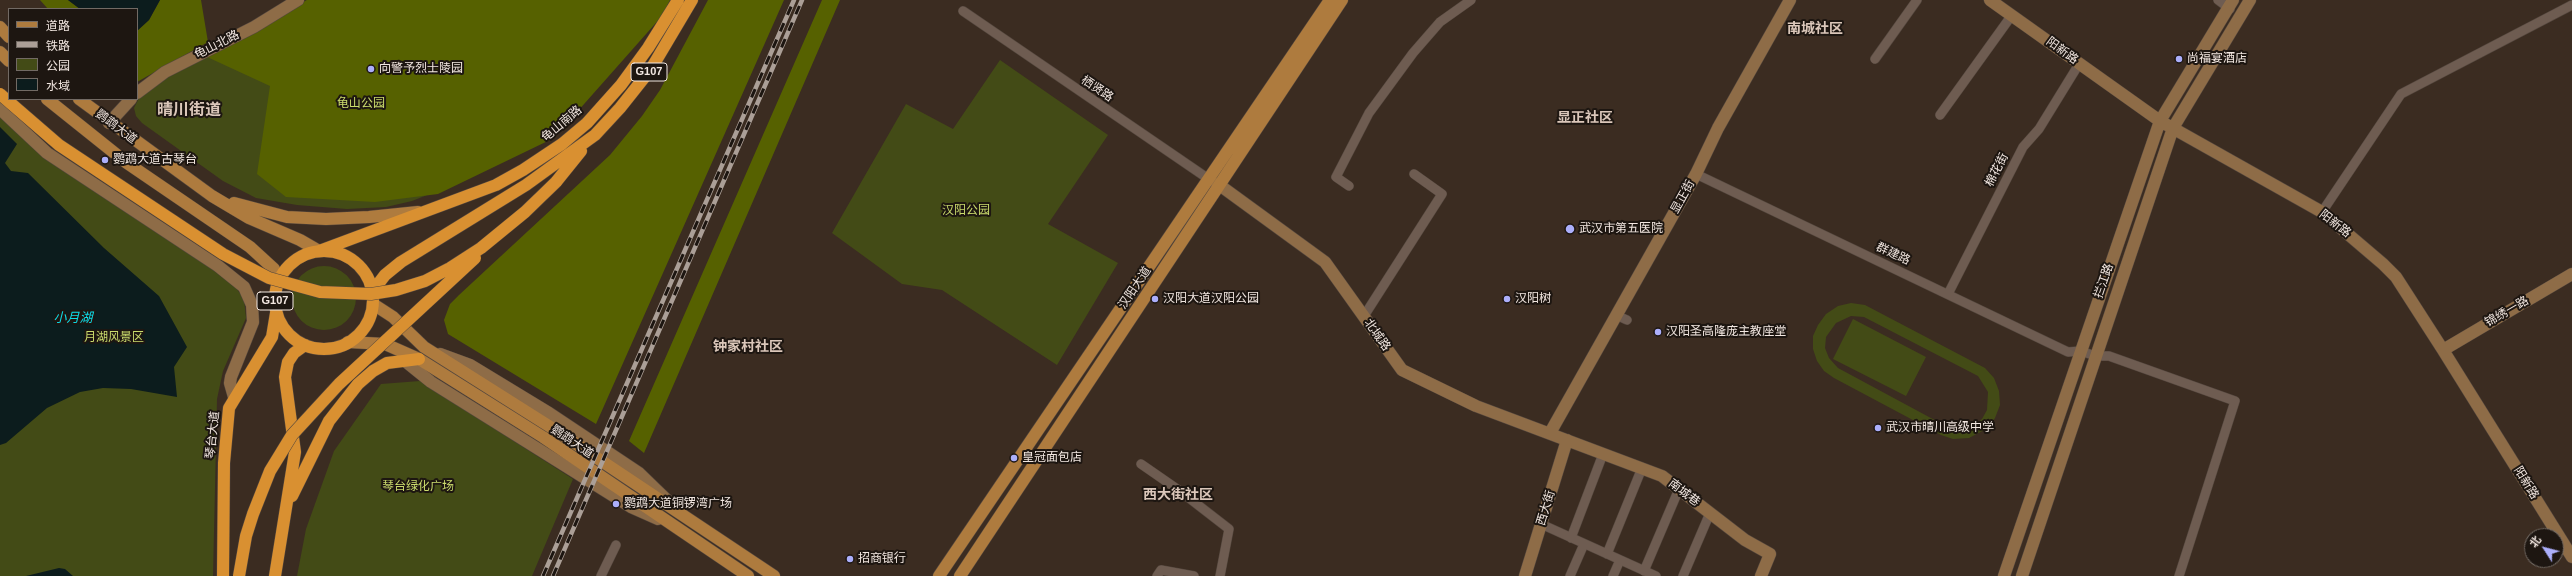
<!DOCTYPE html>
<meta charset="utf-8">
<style>
body{margin:0}
#map{position:relative;width:2572px;height:576px;overflow:hidden;background:#3b2c21;font-family:Helvetica,"Noto Sans SC",sans-serif}
canvas{display:block}
.legend{position:absolute;left:8px;top:8px;width:130px;height:92px;box-sizing:border-box;background:#1d1611;border:1px solid #726a64;margin:0;padding:5px 7px;list-style:none;font-size:12px;color:#f2e7e1}
.legend li{display:flex;align-items:center;gap:8px;height:20px}
.legend b{width:20px;border:1px solid #726a64}
.north{position:absolute;left:2524px;top:528px;width:40px;height:40px;box-sizing:border-box;background:#1d1611;border:1px solid #726a64;border-radius:50%;rotate:306deg;font-size:11px;font-weight:700;line-height:16px;text-align:center;color:#f2e7e1}
.north::after{content:'';display:block;margin:auto;width:14px;height:18px;background:#acaffb;clip-path:polygon(50% 0,100% 100%,50% 72%,0 100%)}
</style>
<div id="map">
<canvas width="2572" height="576"></canvas>
<ul class="legend">
<li><b style="height:5px;background:#ae7b3e"></b>道路</li>
<li><b style="height:5px;background:#ab9f97"></b>铁路</li>
<li><b style="height:11px;background:#434b16"></b>公园</li>
<li><b style="height:11px;background:#0c1c1d"></b>水域</li>
</ul>
<div class="north">北</div>
</div>
<script>
const c = document.querySelector('canvas').getContext('2d');
c.lineJoin = 'round';
function fillPath(path, color) { c.fillStyle = color; c.fill(path, 'evenodd'); }
const toPath = rows => new Path2D(rows.map(r => 'M' + r).join(''));
function stroke(path, color, width, dash) { c.strokeStyle = color; c.lineWidth = width; c.lineCap = dash ? 'butt' : 'round'; c.setLineDash(dash || []); c.stroke(path); }
function label(font, color, halo, rows, align = 'center') {
  c.font = font + ' Helvetica,"Noto Sans SC",sans-serif'; c.lineWidth = 4; c.setLineDash([]); c.textBaseline = 'middle'; c.strokeStyle = halo; c.fillStyle = color; for (const [text, x, y, turn = 0] of rows) {
    c.save(); c.translate(x, y); c.rotate((+turn || 0) * Math.PI / 180); c.textAlign = isNaN(turn) ? turn : align; if (halo) c.strokeText(text, 0, 0); c.fillText(text, 0, 0); c.restore();
  }
}
const green = toPath([
 [307,0,455,184,412,201,386,207,347,209,297,205,256,198,223,181,142,123,136,116,134,108,141,94,157,81],
 [1000,60,1108,135,1048,224,1118,263,1057,365,942,290,902,284,832,233,906,104,953,129],
 [0,115,219,271,234,285,244,299,246,318,223,371,217,399,213,576,0,576],
 '292 298a32 32 0 1 1 64 0a32 32 0 1 1-64 0Z',
 [1851,303,1865,305,1985,368,1994,378,1999,391,2000,405,1995,418,1988,428,1969,438,1953,439,1941,435,1834,378,1824,371,1817,361,1813,349,1813,336,1818,325,1826,314,1838,306],
 [1851,316,1864,317,1978,376,1988,392,1987,410,1982,419,1974,426,1965,429,1942,424,1838,368,1829,358,1825,348,1826,337,1836,323],
 [1853,319,1926,357,1906,396,1833,359],
 [420,381,573,479,532,576,297,576,306,529,334,451,381,384]
]);
const forest = toPath([
 [40,0,68,0,80,9,48,9],
 [160,0,201,0,208,42,137,82,137,31,149,20],
 [307,0,670,0,662,16,554,138,438,194,375,202,286,197,257,174,270,86,205,56],
 [708,0,784,0,596,424,448,334,444,320,450,304,459,295,610,155,642,116,660,90],
 [822,0,840,0,644,453,629,441]
]);
const water = toPath([
 [68,0,160,0,149,20,137,31,137,9,80,9],
 [0,127,17,144,5,163,11,171,28,173,104,248,159,296,187,347,174,367,177,397,131,389,103,388,80,392,47,408,6,443,0,445],
 [59,568,65,569,73,576,26,576]
]);
const street = toPath([
 [2218,0,2230,9],
 [963,11,1213,182],
 [1875,59,1917,0],
 [1940,115,2012,15],
 [1696,174,2068,352,2080,351,2096,356,2109,356,2235,401,2179,576],
 [1349,186,1336,177,1369,113,1413,53,1440,22,1471,0],
 [2322,212,2401,94,2572,5],
 [1948,294,2023,147,2039,129,2079,64],
 [1616,315,1627,320],
 [1364,316,1442,194,1414,174],
 [1141,464,1180,491,1229,529,1220,576],
 [1541,524,1656,576],
 [1571,538,1603,454],
 [1607,554,1642,468],
 [1644,571,1679,489],
 [601,576,616,545],
 [1157,576,1161,570,1194,576],
 [1570,576,1584,544],
 [1613,576,1620,560],
 [1683,576,1710,513]
]);
const secondary = toPath([
 [1990,0,2160,121,2322,212,2383,264,2396,277,2443,350,2572,557],
 [137,93,165,72,254,27,298,0],
 [0,109,47,153,218,266,244,287,252,305,253,322,231,377,230,383,234,397],
 [109,123,131,99],
 [1218,184,1325,262,1402,370,1476,406,1662,476,1745,540,1770,554,1761,576],
 [2443,350,2572,274],
 [440,354,470,365,549,413,639,473,670,503],
 [405,361,431,382,631,507,658,519],
 [1550,433,1696,174,1718,128,1790,0],
 [1525,576,1567,440],
 [2004,576,2160,121,2233,0],
 [2022,576,2173,128,2250,0]
]);
const primary = toPath([
 [0,27,9,37],
 [0,52,9,61],
 [47,99,127,163,250,247,274,269,277,285],
 [79,99,212,196,249,218,300,240,319,251],
 [234,203,287,217,326,219,369,217,418,212],
 [373,304,393,317,424,347,552,428,774,576],
 [348,342,385,344,419,359,543,437,748,576],
 [939,576,1330,0],
 [960,576,1342,0]
]);
const highway = toPath([
 [556,182,581,151],
 [319,251,496,185,523,170,562,144,587,123,621,85,648,48,678,0],
 '275 300a49 49 0 1 1 98 0a49 49 0 1 1-98 0Z',
 [372,292,385,275,401,262,526,185,595,135,620,108,651,69,692,0],
 [292,496,329,421,358,384,373,371,387,363,419,359],
 [223,576,224,463,229,408,272,337,276,313],
 [275,576,295,452,285,377,288,362,294,353,305,345]
]);
const rail = toPath([
 [543,576,794,0],
 [553,576,802,0]
]);
const highwayBridge = toPath([
 [0,94,59,145,223,254,269,278,320,292,371,294,396,290,425,281,450,268,481,248,525,212,556,182],
 [239,576,246,536,253,514,270,471,292,435,339,384,475,258]
]);
const markers = [
 [2179,59,4,"#acaffb"],
 [371,69,4,"#acaffb"],
 [105,160,4,"#acaffb"],
 [1570,229,5,"#acaffb"],
 [1155,299,4,"#acaffb"],
 [1507,299,4,"#acaffb"],
 [1658,332,4,"#acaffb"],
 [1878,428,4,"#acaffb"],
 [1014,458,4,"#acaffb"],
 [616,504,4,"#acaffb"],
 [850,559,4,"#acaffb"]
];
const shields = [
 [649,72,36],
 [275,301,36]
];
const shieldNames = [
 ["G107",649,72],
 ["G107",275,301]
];
const streetNames = [
 ["龟山北路",217,45,-27],
 ["阳新路",2062,51,36],
 ["栖贤路",1097,89,34],
 ["龟山南路",562,124,-40],
 ["鹦鹉大道",116,127,37],
 ["棉花街",1997,170,-63],
 ["显正街",1683,197,-61],
 ["阳新路",2335,224,38],
 ["群建路",1893,254,25],
 ["拦江路",2104,281,-71],
 ["汉阳大道",1135,288,-56],
 ["锦绣一路",2507,312,-30],
 ["北城路",1377,335,55],
 ["琴台大道",213,435,-84],
 ["鹦鹉大道",572,442,34],
 ["阳新路",2526,483,58],
 ["南城巷",1684,493,37],
 ["西大街",1546,508,-73]
];
const poiNames = [
 ["尚福宴酒店",2187,59],
 ["向警予烈士陵园",379,69],
 ["鹦鹉大道古琴台",113,160],
 ["武汉市第五医院",1579,229],
 ["汉阳大道汉阳公园",1163,299],
 ["汉阳树",1515,299],
 ["汉阳圣高隆庞主教座堂",1666,332],
 ["武汉市晴川高级中学",1886,428],
 ["皇冠面包店",1022,458],
 ["鹦鹉大道铜锣湾广场",624,504],
 ["招商银行",858,559]
];
const parkNames = [
 ["龟山公园",361,104],
 ["汉阳公园",966,211],
 ["月湖风景区",114,338],
 ["琴台绿化广场",418,487]
];
const waterNames = [
 ["小月湖",73,318]
];
const quarterNames = [
 ["南城社区",1815,29],
 ["显正社区",1585,118],
 ["钟家村社区",748,347],
 ["西大街社区",1178,495]
];
const districtNames = [
 ["晴川街道",189,111]
];
fillPath(green, '#434b16');
fillPath(forest, '#566100');
fillPath(water, '#0c1c1d');
stroke(street, '#54473e', 10);
stroke(secondary, '#54473e', 13);
stroke(primary, '#54473e', 13);
stroke(highway, '#54473e', 13);
stroke(street, '#6e5c51', 9);
stroke(secondary, '#8e6c47', 12);
stroke(primary, '#ae7b3e', 12);
stroke(highway, '#d99031', 12);
stroke(rail, '#ab9f97', 4.5);
stroke(rail, '#1d1611', 3, [9]);
stroke(highwayBridge, '#54473e', 13, []);
stroke(highwayBridge, '#d99031', 12);
for (const [x, y, r, color] of markers) { const dot = new Path2D(); dot.arc(x, y, r, 0, 2 * Math.PI); c.fillStyle = color; c.fill(dot); stroke(dot, '#1d1611', 1.5); }
for (const [x, y, w] of shields) { const box = new Path2D(); box.roundRect(x - w / 2, y - 9, w, 18, 3); c.fillStyle = '#1d1611'; c.fill(box); stroke(box, '#f2e7e1', 1); }
label('bold 11px', '#f2e7e1', null, shieldNames);
label('12px', '#f2e7e1', '#1d1611', streetNames);
label('12px', '#f2e7e1', '#1d1611', poiNames, 'left');
label('12px', '#cbdc6d', '#1d1611', parkNames);
label('italic 13px', '#0edce8', '#1d1611', waterNames);
label('bold 14px', '#dbc7ba', '#1d1611', quarterNames);
label('bold 16px', '#dbc7ba', '#1d1611', districtNames);
</script>
